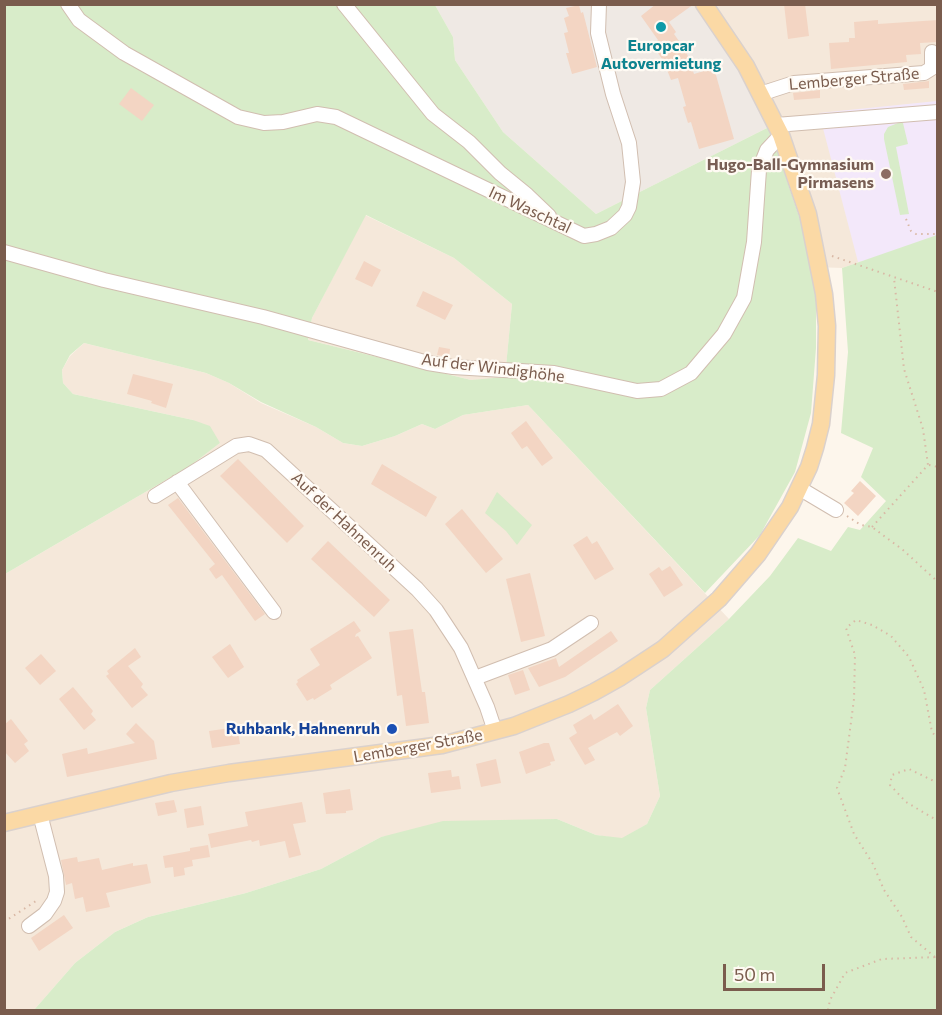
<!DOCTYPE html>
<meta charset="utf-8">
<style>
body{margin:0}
#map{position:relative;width:942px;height:1015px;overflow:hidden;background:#fdf6ec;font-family:Commissioner,sans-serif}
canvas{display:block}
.frame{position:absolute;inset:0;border:6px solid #7a5c4d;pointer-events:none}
.scale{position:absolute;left:723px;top:964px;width:102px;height:27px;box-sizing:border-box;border:3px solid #7a5c4d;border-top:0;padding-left:8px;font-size:18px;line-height:21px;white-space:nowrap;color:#7a5c4d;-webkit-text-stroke:4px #fffaf3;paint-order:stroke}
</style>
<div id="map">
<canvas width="942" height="1015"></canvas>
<div class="frame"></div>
<div class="scale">50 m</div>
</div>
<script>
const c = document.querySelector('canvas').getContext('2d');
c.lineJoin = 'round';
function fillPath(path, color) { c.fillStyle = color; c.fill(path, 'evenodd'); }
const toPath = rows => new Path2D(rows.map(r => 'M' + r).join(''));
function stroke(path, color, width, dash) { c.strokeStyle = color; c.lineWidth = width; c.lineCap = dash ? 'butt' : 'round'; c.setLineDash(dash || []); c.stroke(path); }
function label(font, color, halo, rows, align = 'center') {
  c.font = font + ' Commissioner,sans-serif'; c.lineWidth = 4.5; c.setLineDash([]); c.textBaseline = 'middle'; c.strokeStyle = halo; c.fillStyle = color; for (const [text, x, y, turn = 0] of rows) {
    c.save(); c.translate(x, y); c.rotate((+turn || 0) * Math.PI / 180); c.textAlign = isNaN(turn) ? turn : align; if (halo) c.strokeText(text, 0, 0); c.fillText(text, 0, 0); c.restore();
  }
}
const residential = toPath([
 [692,5,937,5,937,235,842,268,816,267,769,127],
 [365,215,454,258,512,304,505,378,471,380,308,340,312,318],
 [84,343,206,373,229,383,261,403,316,427,343,443,362,446,395,436,422,424,435,429,463,415,528,405,729,619,650,690,646,708,660,796,647,824,622,839,596,835,557,819,381,837,321,869,246,893,148,917,115,932,75,963,34,1010,5,1010,5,574,190,466,220,443,193,420,73,394,63,383,62,370,70,356]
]);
const industrial = toPath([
 [435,5,692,5,720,38,769,127,596,214,503,132,455,60,453,37]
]);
const education = toPath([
 [937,101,937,246,858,262,819,113]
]);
const green = toPath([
 [5,5,435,5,453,37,455,60,503,132,596,214,769,127,816,267,816,348,811,413,795,472,760,535,705,593,528,405,463,415,435,429,422,424,395,436,362,446,343,443,316,427,261,402,229,383,206,373,84,343,70,355,62,370,63,383,73,394,193,420,210,426,220,443,190,466,5,574],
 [366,215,454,258,512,304,505,377,471,380,308,340,312,318],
 [898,123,903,123,908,144,896,147,909,214,900,215,884,139,884,134,888,127],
 [937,235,937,1010,34,1010,75,963,115,932,148,917,246,893,321,869,381,837,443,821,557,819,596,835,622,838,647,824,660,796,646,708,650,690,729,619,770,576,798,538,831,551,848,527,860,530,886,501,861,477,873,448,841,433,848,352,842,268],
 [497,492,532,525,517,545,506,531,485,513]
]);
const building = toPath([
 [656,4,694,4,669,22,676,32,674,34,686,51,694,74,714,68,734,139,699,149,691,122,688,123,683,107,686,106,678,78,671,80,664,62,652,44,658,40,641,16],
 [784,4,805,4,809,36,788,39],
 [579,5,581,13,583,12,597,67,572,74,566,53,569,53,564,33,568,32,564,18,569,16,566,8],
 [878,20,878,24,938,20,938,42,920,43,921,54,906,55,907,62,831,69,829,43,849,42,849,38,855,38,854,22],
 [929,81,929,88,904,90,903,84],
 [131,88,154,105,142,121,119,104],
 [820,90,820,98,794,100,793,93],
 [364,261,381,270,372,287,355,279],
 [423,291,453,305,445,320,416,306],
 [439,347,450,349,449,357,437,355],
 [133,374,173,384,166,408,151,403,152,401,127,394],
 [526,421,553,458,542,466,527,446,522,449,511,433],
 [238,459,304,526,287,543,220,476],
 [382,464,437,497,426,517,371,484],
 [860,481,876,496,858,516,844,503,854,493,851,491],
 [178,498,265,614,255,621,222,575,216,579,209,569,215,564,168,505],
 [462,509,503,559,486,573,445,524],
 [587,536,592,544,597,541,614,569,595,580,573,545],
 [328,541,390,600,374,617,311,559],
 [670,566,683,585,664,597,649,574,659,567,662,571],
 [530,573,545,636,521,642,506,579],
 [354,621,361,631,356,634,355,637,358,636,372,658,330,685,332,689,314,700,313,698,307,701,296,684,298,682,297,680,320,665,310,649],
 [413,629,422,692,425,692,429,723,406,726,402,695,397,696,389,632],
 [611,631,618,641,565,677,539,687,528,668,556,658,559,667],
 [230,644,244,667,228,678,212,657],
 [135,648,141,657,128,666,143,684,141,687,148,695,132,708,106,676,109,674,107,671],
 [41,654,56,671,40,685,25,668],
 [523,670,530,690,515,695,508,675],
 [73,687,93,711,91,714,96,720,84,730,59,699],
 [618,704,633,726,620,736,617,732,588,748,595,760,585,765,569,738,577,733,573,725,591,714,594,720],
 [11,719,28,741,24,744,29,751,15,763,4,751,4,725],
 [136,723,154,741,157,759,67,777,62,754,87,748,88,754,135,743,126,734],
 [237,727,240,744,212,748,209,731],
 [544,743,549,743,555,761,550,762,551,765,526,774,519,752],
 [496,759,501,783,481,787,476,764],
 [451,770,452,777,459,776,461,789,431,793,428,773],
 [350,789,353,810,346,811,346,813,326,814,323,793],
 [174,800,177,812,158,816,155,803],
 [302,802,306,822,293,824,301,855,289,858,285,841,260,846,259,840,252,842,251,840,211,848,208,834,248,826,245,812],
 [201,806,204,825,187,828,184,809],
 [208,845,210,857,192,860,193,866,184,868,185,875,174,877,173,867,165,868,163,856,190,851,190,848],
 [77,857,78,862,99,858,102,870,133,863,133,866,147,864,151,883,106,893,110,907,86,912,83,897,75,899,72,883,66,885,61,860],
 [64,915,73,928,39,951,31,938]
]);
const path = toPath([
 [906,219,911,231,916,234,938,234],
 [832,256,938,292],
 [929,465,938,467],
 [847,516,861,525,872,527,903,550,938,582],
 [872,527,928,465,923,429,904,369,894,278],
 [938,739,932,732,924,690,909,657,891,636,872,625,856,620,846,628,855,655,854,699,845,768,837,788,854,834,873,864,884,890,902,917,911,937,935,957,938,954],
 [938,783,909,769,892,775,890,785,906,802,938,821],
 [4,922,36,901],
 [828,1010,830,1000,845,973,882,959,938,957]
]);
const minor = toPath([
 [68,4,79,20,124,53,238,117,264,123,283,122,317,114,336,117,584,236,596,234,611,228,625,215,629,207,633,182,629,143,613,94,598,33,599,4],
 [344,4,433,114,469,142,500,173,527,195,549,216],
 [760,94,794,83,924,73,932,68,932,52],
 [776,125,938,112],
 [4,252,104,280,263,317,428,363,453,367,554,373,637,391,661,389,691,373,724,334,744,298,754,242,759,170,767,150,781,135],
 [177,482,274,612],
 [799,488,836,510],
 [155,496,236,446,249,444,266,450,417,589,436,610,461,648,487,707,495,731],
 [475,678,552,649,591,623],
 [29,926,45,914,54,901,57,892,56,876,40,814]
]);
const major = toPath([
 [4,823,171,783,229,773,442,745,514,726,569,704,594,692,619,678,663,649,719,599,758,554,790,507,809,467,815,448,821,424,826,375,827,326,824,294,808,214,781,135,746,66,704,4]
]);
const markers = [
 [661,27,6,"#0f9aa8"],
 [886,174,6,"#8d6e63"],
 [392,729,6,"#1a4fb4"]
];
const cultureNames = [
 ["Europcar",661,46],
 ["Autovermietung",661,64]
];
const streetNames = [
 ["Lemberger Straße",854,79,-5],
 ["Im Waschtal",530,210,25],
 ["Auf der Windighöhe",493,368,7],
 ["Auf der Hahnenruh",344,522,43],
 ["Lemberger Straße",418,746,-10]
];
const educationNames = [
 ["Hugo-Ball-Gymnasium",874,165],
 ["Pirmasens",874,183]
];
const transitNames = [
 ["Ruhbank, Hahnenruh",380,729]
];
fillPath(residential, '#f5e8da');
fillPath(industrial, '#efe9e4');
fillPath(education, '#f3e8fa');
fillPath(green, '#d8ecc9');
fillPath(building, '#f3d5c3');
stroke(minor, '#d1beb0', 16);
stroke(major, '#dad1cd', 19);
stroke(path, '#d9b8a5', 2, [1.5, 4.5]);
stroke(minor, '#fff', 14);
stroke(major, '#fbd9a5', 16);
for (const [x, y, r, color] of markers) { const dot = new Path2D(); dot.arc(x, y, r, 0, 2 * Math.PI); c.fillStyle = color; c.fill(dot); stroke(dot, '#fffaf3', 2); }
label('bold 16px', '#0d838f', '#fffaf3', cultureNames);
label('16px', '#7a5c4d', '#fffaf3', streetNames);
label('bold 16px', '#785e54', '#fffaf3', educationNames, 'right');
label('bold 16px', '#164399', '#fffaf3', transitNames, 'right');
</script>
